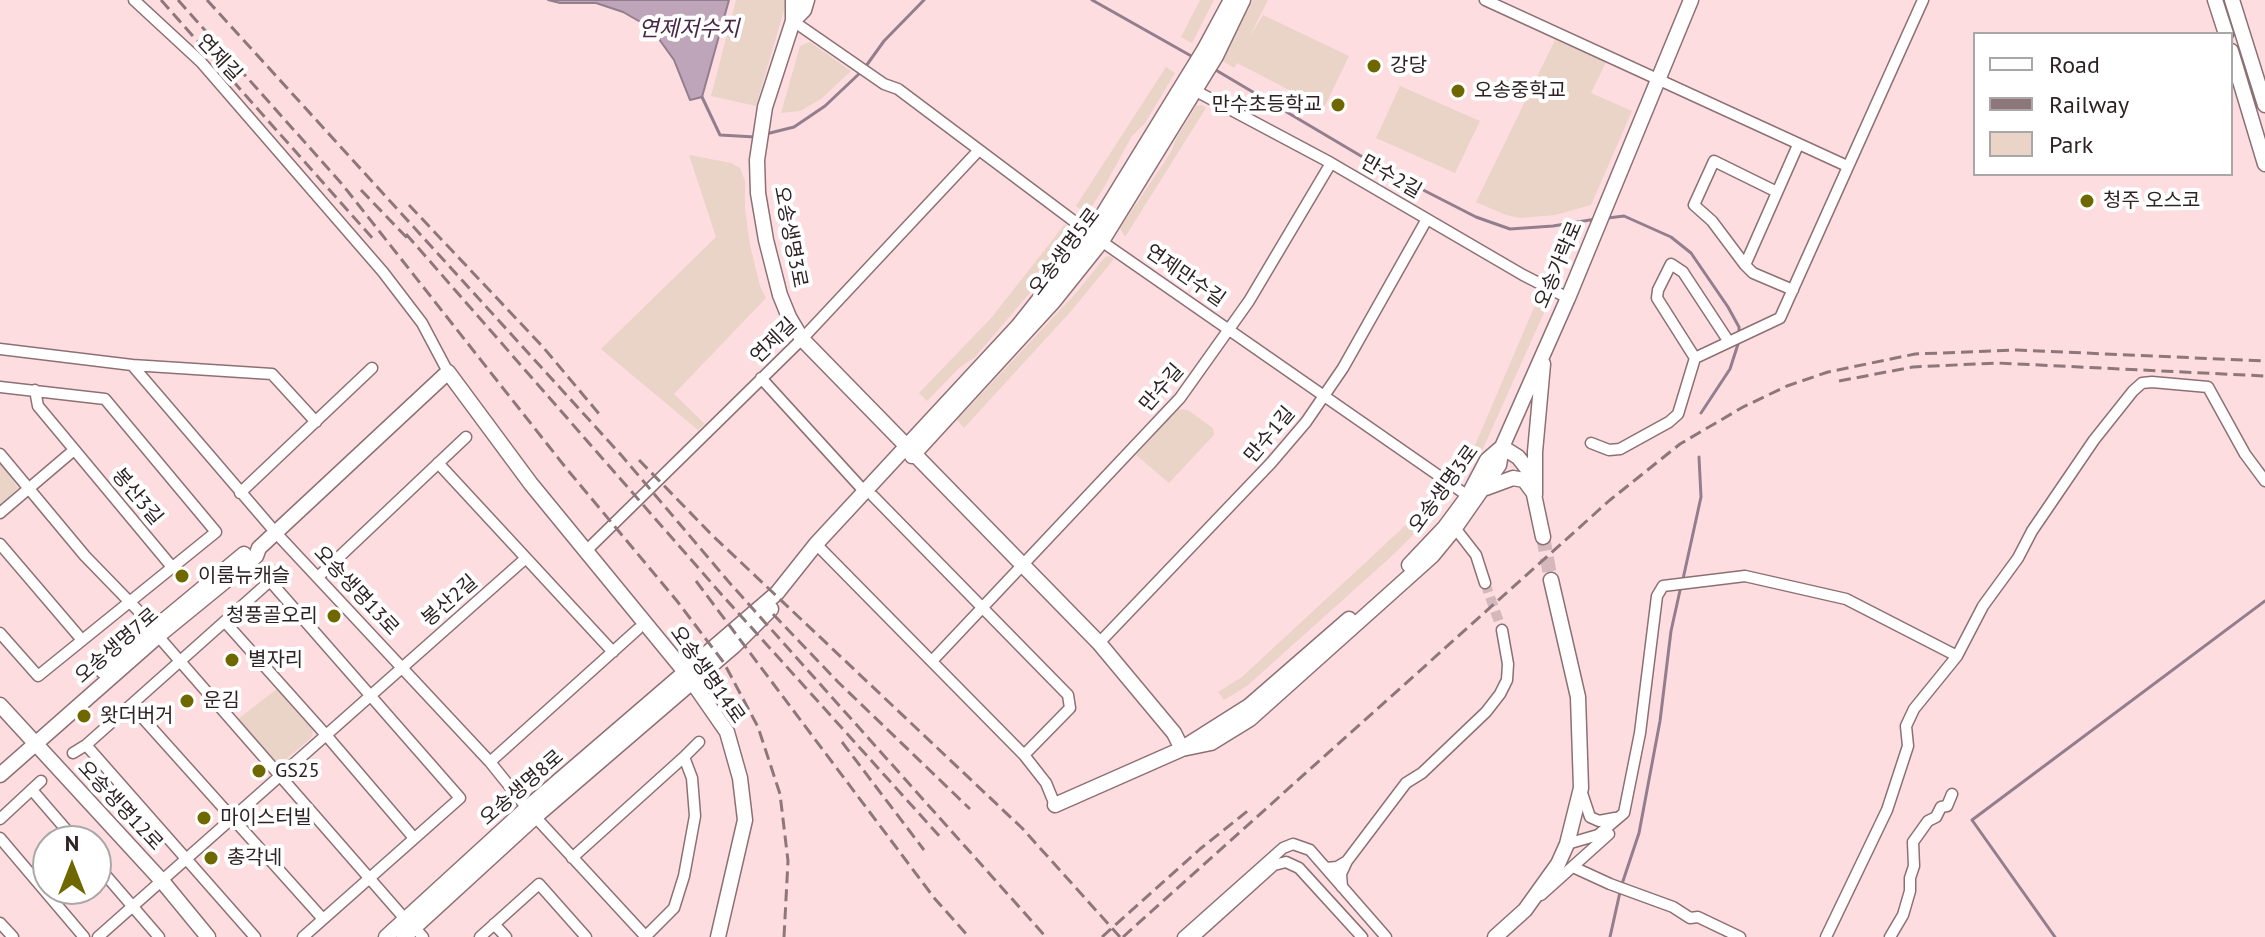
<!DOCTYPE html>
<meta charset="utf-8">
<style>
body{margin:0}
#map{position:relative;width:2265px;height:937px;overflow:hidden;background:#fedde1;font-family:"PT Sans",sans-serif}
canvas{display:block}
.legend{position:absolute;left:1973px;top:32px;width:260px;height:144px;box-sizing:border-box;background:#fff;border:2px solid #aba7a7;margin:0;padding:10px 14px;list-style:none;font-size:24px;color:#2e2224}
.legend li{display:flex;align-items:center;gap:16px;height:40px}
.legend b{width:40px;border:2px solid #aba7a7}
.north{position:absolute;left:32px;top:825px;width:80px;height:80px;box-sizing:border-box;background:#fff;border:2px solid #aba7a7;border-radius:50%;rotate:0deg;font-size:22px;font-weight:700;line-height:32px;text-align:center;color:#2e2224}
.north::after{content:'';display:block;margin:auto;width:28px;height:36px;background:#6f6800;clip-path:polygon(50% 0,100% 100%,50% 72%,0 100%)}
</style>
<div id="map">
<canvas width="2265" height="937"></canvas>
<ul class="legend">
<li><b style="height:10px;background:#fff"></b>Road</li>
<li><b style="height:10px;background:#8d777a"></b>Railway</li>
<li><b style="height:22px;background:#ead3c7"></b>Park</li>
</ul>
<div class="north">N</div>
</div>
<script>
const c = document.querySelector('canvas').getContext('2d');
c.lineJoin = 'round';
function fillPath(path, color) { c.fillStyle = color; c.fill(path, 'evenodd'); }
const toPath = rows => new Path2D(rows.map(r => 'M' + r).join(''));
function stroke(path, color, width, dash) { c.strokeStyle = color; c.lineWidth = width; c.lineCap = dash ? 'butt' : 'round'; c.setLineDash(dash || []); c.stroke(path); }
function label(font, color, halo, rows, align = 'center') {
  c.font = font + ' "PT Sans","Noto Sans KR",sans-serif'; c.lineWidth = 8; c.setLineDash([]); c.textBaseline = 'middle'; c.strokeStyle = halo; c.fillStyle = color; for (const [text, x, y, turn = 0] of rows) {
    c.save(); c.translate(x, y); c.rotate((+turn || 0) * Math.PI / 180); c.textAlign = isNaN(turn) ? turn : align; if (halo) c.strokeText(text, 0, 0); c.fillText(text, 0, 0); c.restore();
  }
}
const green = toPath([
 [736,0,787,0,756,106,711,96],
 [1200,0,1214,0,1192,43,1181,37],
 [1253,0,1268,0,1249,38,1263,15,1349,56,1324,108,1237,63,1234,68,1223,61],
 [1555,40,1606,62,1591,93,1632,111,1591,205,1555,215,1520,218,1506,215,1476,202],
 [810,42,851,71,821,99,800,111,781,113,800,46],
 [1166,67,1175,73,1145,123,1132,136,1103,189,1090,209,1083,211,1076,206],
 [1400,86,1480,121,1455,173,1376,138],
 [1202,105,1206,108,1125,237,1120,228,1171,152,1176,139,1196,106],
 [689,155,731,163,740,168,745,181,745,209,750,245,760,286,766,298,674,394,705,424,698,430,601,349,716,237],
 [1065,224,1071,230,1071,240,1034,288,975,357,959,368,927,401,919,393,992,317],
 [1110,256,1114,259,1072,310,964,428,957,420,1076,293,1105,257],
 [1539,296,1546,300,1547,306,1481,453,1473,450],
 [1177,409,1188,410,1213,428,1214,435,1169,483,1136,455],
 [0,462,18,488,0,506],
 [1421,511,1430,518,1394,554,1247,686,1224,700,1218,692,1242,677],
 [278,688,313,728,312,737,283,762,270,765,233,723]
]);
const water = toPath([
 [548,0,729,0,702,97,690,100,674,60,651,28,623,12,596,3,560,3,548,0]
]);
const stream = toPath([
 [1092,0,1193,57],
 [866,66,884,41,924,0],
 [1214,69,1388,172,1476,217,1510,229,1553,226,1596,219],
 [702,97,720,135,755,137],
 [766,134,794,127,825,106,861,72],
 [1608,218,1624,216,1671,237,1691,253,1728,307,1739,327,1739,334],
 [1701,413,1730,369,1739,341],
 [1683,579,1701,497,1699,457],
 [1622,884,1639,833,1660,721,1671,631,1681,586],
 [1610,937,1620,892],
 [2055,937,1972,820,2265,601]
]);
const minorTunnel = toPath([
 [1485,583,1502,630]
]);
const tertiaryTunnel = toPath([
 [1543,537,1551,580]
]);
const minor = toPath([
 [134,0,201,62,383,272,422,323,448,372],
 [1485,0,1847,166],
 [793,21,884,84,898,89,1091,234,1468,496],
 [1194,90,1331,163,1523,275,1568,298],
 [1777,192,1714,161,1694,205,1712,221,1745,265,1798,145],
 [1745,265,1753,273,1793,290],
 [0,349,132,365,276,533,490,762,527,808,646,937],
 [1695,358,1657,298,1658,290,1671,264,1683,272,1729,342],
 [132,365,272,374,316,422],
 [761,378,864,491],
 [0,387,105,399,216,532,38,676,0,633],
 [35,390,38,406,172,567],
 [1591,443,1609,450,1620,449,1669,422,1678,414,1695,358,1780,318,1923,0],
 [0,454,85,556,154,627],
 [438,463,613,652],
 [240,493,372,368],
 [873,496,1068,695,1070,708,1024,755],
 [0,513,74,450],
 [1455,528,1476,555,1485,583],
 [0,544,82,640],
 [816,544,1024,755,1046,783,1055,805],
 [587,550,802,339,979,150],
 [319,576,466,437],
 [225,622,326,735,414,838],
 [158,636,405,919],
 [1099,643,1271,463,1306,422,1343,368,1427,219],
 [932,661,1180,398,1249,301,1331,163],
 [131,705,323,919],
 [86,745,255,937],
 [73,753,86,745,270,581,460,798,303,937],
 [684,757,699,742],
 [490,762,638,629],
 [32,790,76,841],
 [1582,793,1590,817,1599,821,1615,818],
 [0,819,41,781],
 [0,838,84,937],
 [1567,844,1598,835,1624,813,1640,733,1657,596,1663,586,1745,576,1846,599,1957,656],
 [572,858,684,757,692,778,695,816,684,876,674,908,645,937],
 [1347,861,1406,783,1422,773,1486,712,1500,694,1507,680,1508,664,1502,630],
 [96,864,159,937],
 [1573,867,1610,884,1673,907,1690,918,1698,917,1740,937],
 [1326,868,1337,867,1347,861,1341,874,1342,887],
 [1541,895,1609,834],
 [0,923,13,937],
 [494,924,506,937],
 [415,928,423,937],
 [98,937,526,558],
 [480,937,539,884,586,937],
 [1183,937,1283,848,1293,844,1310,850,1386,937],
 [1194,937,1274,865,1286,862,1299,868,1362,937],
 [1826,937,1887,810,1908,746,1906,726,1914,709,1957,656,1983,606,2018,558,2032,531,2094,440,2133,391,2142,383,2152,382,2208,387,2245,454,2265,481],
 [1890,937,1903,915,1910,891,1910,878,1914,866,1913,842,1928,821,1936,817,1941,807,1947,806,1952,794]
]);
const tertiary = toPath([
 [793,0,793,21,765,107,757,160,758,193,766,240,780,295,789,317,802,339,1099,643,1174,733,1182,749],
 [2215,0,2226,34],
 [2232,0,2265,105],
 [793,21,804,10,807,0],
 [2231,51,2265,164],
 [1502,447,1518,457,1529,471,1543,537],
 [912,456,1054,301,1102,241,1216,56,1243,0],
 [1486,488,1513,478,1524,480,1533,492],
 [1535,495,1535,452,1543,364],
 [1409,565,1445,527,1468,496,1487,460,1502,447],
 [103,671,244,554],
 [0,705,162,881,208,937],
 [1189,744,1249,706,1349,619],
 [0,775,158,636,256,556,259,548,448,372,531,484,686,673,727,732,740,778,745,820,718,937],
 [1055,805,1182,749,1211,743,1250,719,1432,556,1455,528,1499,465,1502,447,1568,298,1691,0],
 [386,937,527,808,777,593,816,544,1018,326,1091,234,1204,50,1231,0],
 [404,937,535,817,734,646,771,609],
 [1495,937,1525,910,1558,864,1567,844,1581,788,1578,697,1551,580]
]);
const rail = toPath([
 [161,0,374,240],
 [178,0,342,184,566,468,677,601,724,663,758,727,780,794,788,861,784,937],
 [207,0,622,456,728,581,1046,937],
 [361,190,411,242],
 [409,205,543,347,600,415],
 [406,234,722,595,942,839],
 [1839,381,1913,367,1997,363,2265,376],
 [639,460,712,535,1022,828,1120,937],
 [696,581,935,899,969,937],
 [773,614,838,682,970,809],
 [842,742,924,850],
 [1102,937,1200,849,1250,809],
 [1123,937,1610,500,1680,444,1743,407,1787,386,1828,372,1915,354,2017,350,2265,361]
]);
const markers = [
 [1374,66,8,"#6f6800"],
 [1458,91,8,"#6f6800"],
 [1338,105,8,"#6f6800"],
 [2087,201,8,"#6f6800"],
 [182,576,8,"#6f6800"],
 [334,616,8,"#6f6800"],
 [232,660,8,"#6f6800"],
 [187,701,8,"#6f6800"],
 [84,716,8,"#6f6800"],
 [259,771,8,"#6f6800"],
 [204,818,8,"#6f6800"],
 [211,858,8,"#6f6800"]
];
const streetNames = [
 ["연제길",219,58,47],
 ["만수2길",1391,177,30],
 ["오송생명3로",790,237,79],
 ["오송생명5로",1065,252,-53],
 ["오송가락로",1559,265,-67],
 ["연제만수길",1185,276,35],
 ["연제길",774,341,-44],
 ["만수길",1162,388,-49],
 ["만수1길",1270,435,-50],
 ["오송생명3로",1444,489,-54],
 ["봉산3길",137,497,50],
 ["오송생명13로",356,591,47],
 ["봉산2길",450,601,-41],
 ["오송생명7로",117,646,-41],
 ["오송생명14로",707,675,55],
 ["오송생명8로",522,788,-41],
 ["오송생명12로",120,806,47]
];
const poiNames = [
 ["강당",1390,66],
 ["오송중학교",1474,91],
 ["만수초등학교",1322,105,"right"],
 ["청주 오스코",2103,201],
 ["이룸뉴캐슬",198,576],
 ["청풍골오리",318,616,"right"],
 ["별자리",248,660],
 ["운김",203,701],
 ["왓더버거",100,716],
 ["GS25",275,771],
 ["마이스터빌",220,818],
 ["총각네",227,858]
];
const waterNames = [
 ["연제저수지",689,30]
];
fillPath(green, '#ead3c7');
fillPath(water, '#bea5ba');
stroke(water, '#937e8d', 2);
stroke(stream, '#937e8d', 3);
stroke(minorTunnel, '#d4b8bb', 10, [10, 5]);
stroke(tertiaryTunnel, '#d4b8bb', 14, [14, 7]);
stroke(minor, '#8d7074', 13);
stroke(tertiary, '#8d7074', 17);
stroke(minor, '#fff', 10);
stroke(tertiary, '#fff', 14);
stroke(rail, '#8d777a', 3, [12, 6]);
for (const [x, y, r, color] of markers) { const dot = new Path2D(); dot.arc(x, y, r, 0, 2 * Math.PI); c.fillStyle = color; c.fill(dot); stroke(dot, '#fff', 3); }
label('20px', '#2e2224', '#fff', streetNames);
label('20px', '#2e2224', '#fff', poiNames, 'left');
label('italic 22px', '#492646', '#fff', waterNames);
</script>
